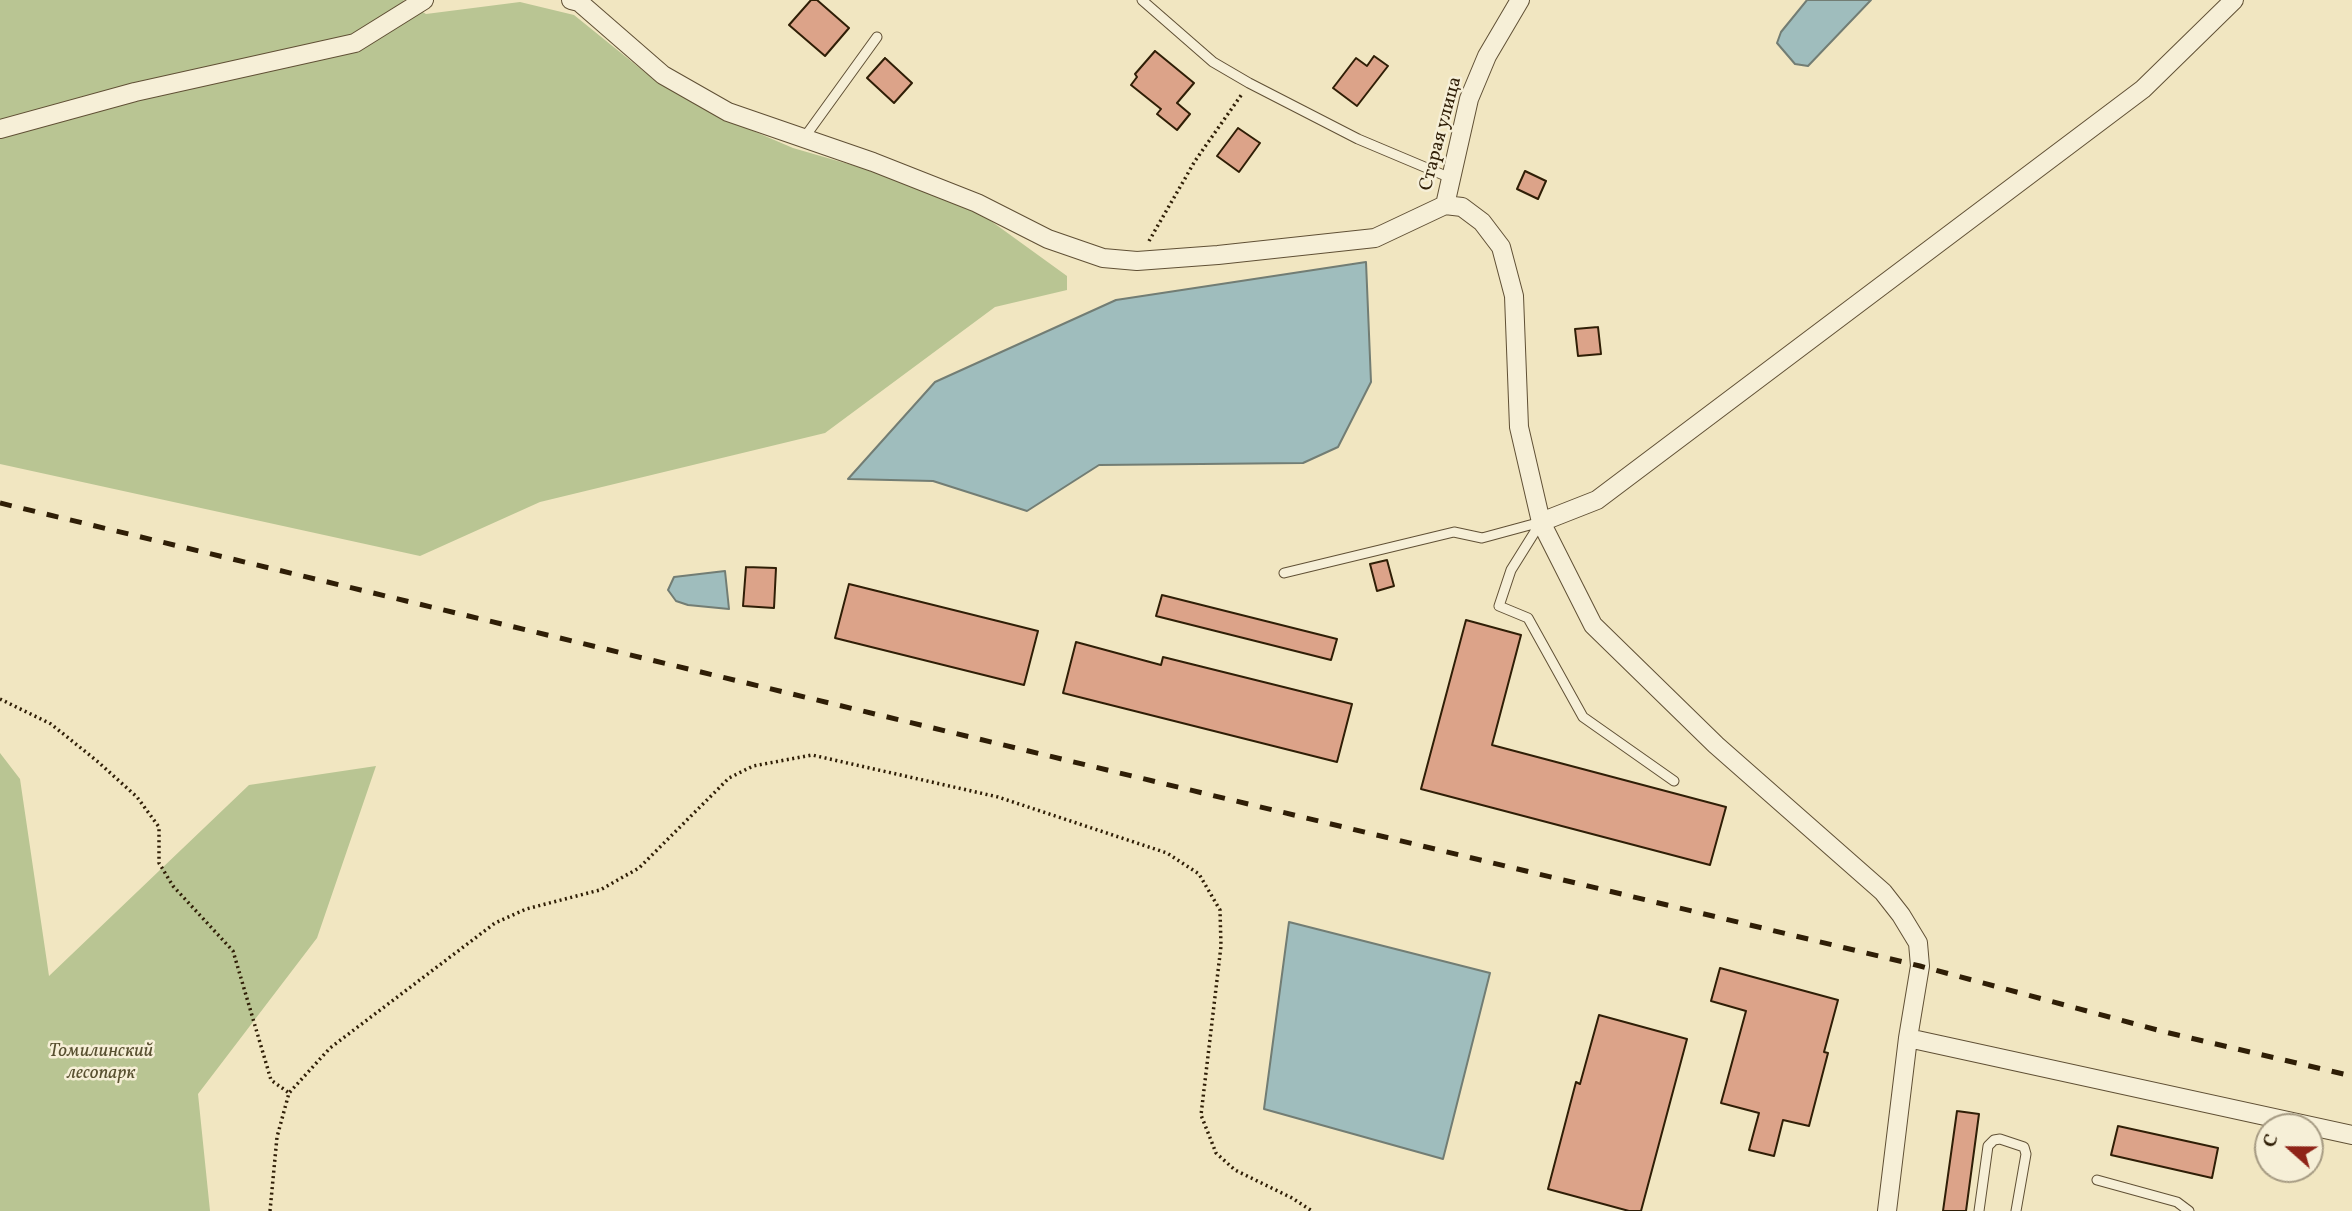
<!DOCTYPE html>
<meta charset="utf-8">
<style>
body{margin:0}
#map{position:relative;width:2352px;height:1211px;overflow:hidden;background:#f1e6c1;font-family:Vollkorn,serif}
canvas{display:block}
.north{position:absolute;left:2254px;top:1113px;width:70px;height:70px;box-sizing:border-box;background:#f6efd7;border:2px solid #a69b83;border-radius:50%;rotate:291deg;font-size:19px;font-weight:700;line-height:28px;text-align:center;color:#2f1e06}
.north::after{content:'';display:block;margin:auto;width:24px;height:32px;background:#8f2418;clip-path:polygon(50% 0,100% 100%,50% 72%,0 100%)}
</style>
<div id="map">
<canvas width="2352" height="1211"></canvas>
<div class="north">С</div>
</div>
<script>
const c = document.querySelector('canvas').getContext('2d');
c.lineJoin = 'round';
function fillPath(path, color) { c.fillStyle = color; c.fill(path, 'evenodd'); }
const toPath = rows => new Path2D(rows.map(r => 'M' + r).join(''));
function stroke(path, color, width, dash) { c.strokeStyle = color; c.lineWidth = width; c.lineCap = dash ? 'butt' : 'round'; c.setLineDash(dash || []); c.stroke(path); }
function label(font, color, halo, rows, align = 'center') {
  c.font = font + ' Vollkorn,serif'; c.lineWidth = 5; c.setLineDash([]); c.textBaseline = 'middle'; c.strokeStyle = halo; c.fillStyle = color; for (const [text, x, y, turn = 0] of rows) {
    c.save(); c.translate(x, y); c.rotate((+turn || 0) * Math.PI / 180); c.textAlign = isNaN(turn) ? turn : align; if (halo) c.strokeText(text, 0, 0); c.fillText(text, 0, 0); c.restore();
  }
}
const green = toPath([
 [0,0,403,0,426,14,520,2,574,15,657,82,723,118,793,148,869,170,973,208,1067,276,1067,290,995,307,825,433,540,502,420,556,0,464],
 [0,753,20,779,49,976,249,785,376,766,317,938,198,1094,210,1211,0,1211]
]);
const water = toPath([
 [1807,0,1871,0,1808,66,1795,64,1777,43,1781,32,1807,0],
 [1366,262,1371,382,1338,447,1303,463,1099,465,1027,511,933,481,848,479,935,382,1116,300,1366,262],
 [725,571,729,609,688,605,676,601,668,590,674,577,725,571],
 [1289,922,1490,973,1443,1159,1264,1109,1289,922]
]);
const building = toPath([
 [811,0,817,0,849,28,825,56,789,25,811,0],
 [1155,51,1194,83,1177,103,1190,114,1177,130,1157,114,1161,109,1131,85,1137,77,1135,74,1155,51],
 [1374,56,1388,66,1357,106,1333,88,1356,58,1367,66,1374,56],
 [885,58,912,83,894,103,867,78,885,58],
 [1238,128,1260,143,1239,172,1217,156,1238,128],
 [1525,171,1546,181,1538,199,1517,189,1525,171],
 [1598,327,1601,354,1578,356,1575,329,1598,327],
 [1387,560,1394,586,1377,591,1370,564,1387,560],
 [746,567,776,568,774,608,743,606,746,567],
 [849,584,1038,631,1024,685,835,638,849,584],
 [1162,595,1337,639,1331,660,1156,616,1162,595],
 [1466,620,1521,635,1492,745,1726,807,1710,865,1421,789,1466,620],
 [1076,642,1161,665,1163,657,1352,704,1337,762,1063,693,1076,642],
 [1720,968,1838,1000,1824,1052,1828,1053,1809,1126,1783,1120,1774,1156,1749,1150,1759,1113,1721,1103,1746,1011,1711,1001,1720,968],
 [1599,1015,1687,1039,1641,1211,1629,1211,1548,1189,1576,1082,1580,1084,1599,1015],
 [1957,1111,1979,1114,1966,1211,1943,1211,1957,1111],
 [2118,1126,2218,1148,2212,1178,2111,1155,2118,1126]
]);
const path = toPath([
 [1149,241,1195,161,1242,94],
 [0,699,51,724,97,761,137,797,159,827,159,863,173,886,233,951,271,1080,289,1093],
 [270,1211,277,1137,289,1093,330,1048,495,923,526,909,600,890,639,868,729,778,753,766,812,755,998,797,1167,853,1199,874,1220,910,1221,946,1201,1115,1216,1153,1235,1170,1292,1198,1312,1211]
]);
const service = toPath([
 [1142,0,1213,62,1249,83,1358,139,1453,179],
 [804,138,877,37],
 [1541,522,1511,570,1499,606,1528,618,1583,717,1674,781],
 [1284,573,1454,532,1482,538,1541,522],
 [2097,1180,2177,1202,2189,1211],
 [1979,1211,1988,1146,1994,1140,2000,1139,2024,1147,2026,1154,2016,1211]
]);
const minor = toPath([
 [571,0,579,2,663,75,728,112,873,162,977,203,1048,239,1103,258,1137,261,1218,255,1375,238,1445,205,1462,207,1482,222,1501,247,1514,296,1519,427,1541,522,1593,625,1716,745,1883,892,1901,915,1918,943,1920,966,1908,1038,1887,1211],
 [0,129,135,92,355,43,424,0],
 [1445,205,1469,99,1487,56,1520,0],
 [1541,522,1597,500,2143,89,2234,0],
 [1908,1038,2352,1135]
]);
const rail = toPath([
 [0,503,1920,966,2165,1032,2352,1076]
]);
const streetNames = [
 ["Старая улица",1442,134,-75]
];
const parkNames = [
 ["Томилинский",101,1053],
 ["лесопарк",101,1075]
];
fillPath(green, '#b9c593');
fillPath(water, '#9fbdbd');
stroke(water, '#727d74', 2);
fillPath(building, '#dca389');
stroke(building, '#2f1e06', 2);
stroke(service, '#605035', 11);
stroke(minor, '#605035', 20);
stroke(path, '#2f1e06', 3.5, [2, 3.5]);
stroke(service, '#f6efd7', 9);
stroke(minor, '#f6efd7', 18);
stroke(rail, '#2f1e06', 5, [12, 12]);
label('19px', '#2f1e06', '#f6efd7', streetNames);
label('italic 19px', '#585030', '#f6efd7', parkNames);
</script>
